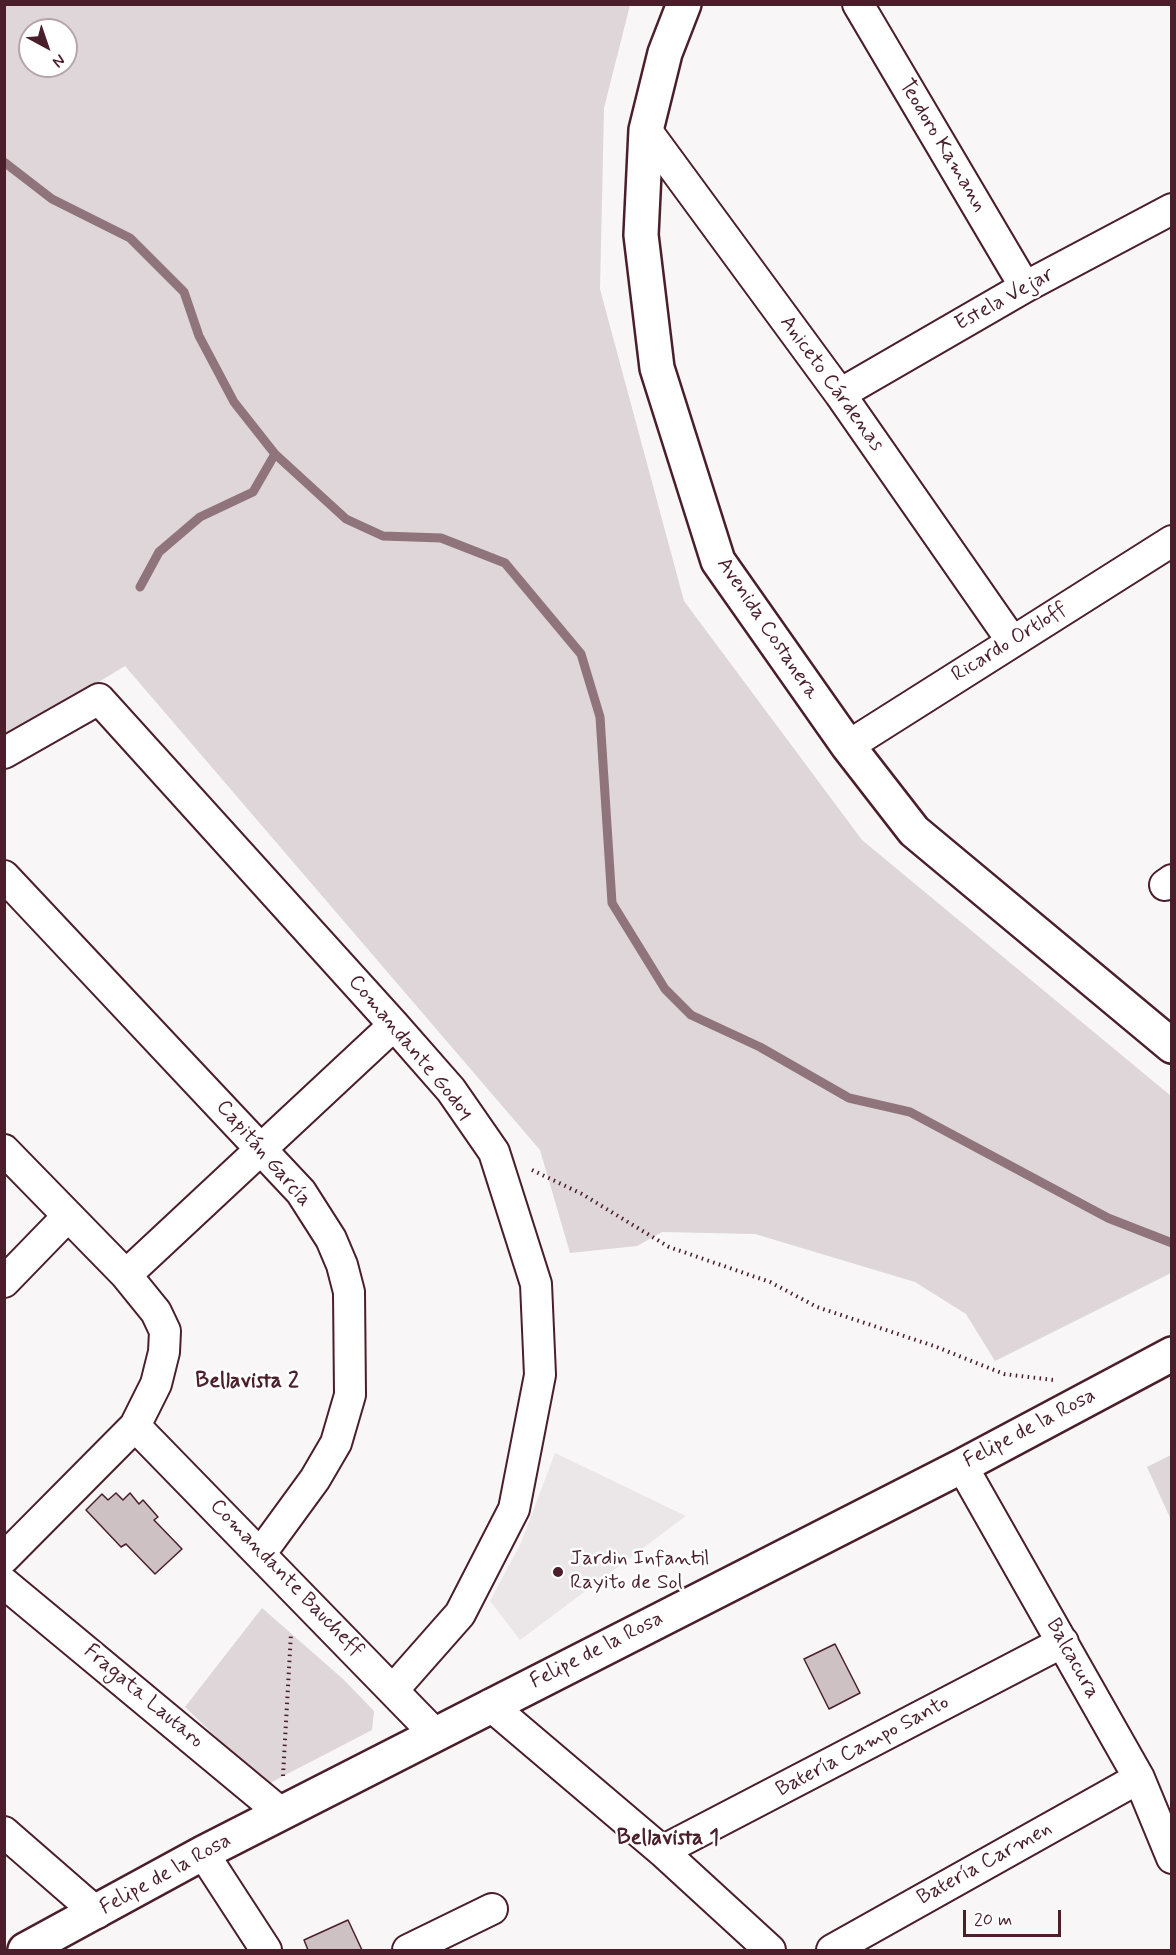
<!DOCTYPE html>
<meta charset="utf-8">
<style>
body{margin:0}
#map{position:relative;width:1176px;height:1955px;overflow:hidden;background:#f8f6f7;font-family:Mynerve,sans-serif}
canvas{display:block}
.frame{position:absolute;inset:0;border:6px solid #4a1f2b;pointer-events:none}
.north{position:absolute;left:18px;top:18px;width:60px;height:60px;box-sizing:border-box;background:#fff;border:2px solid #b7a5aa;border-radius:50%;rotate:140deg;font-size:16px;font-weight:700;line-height:24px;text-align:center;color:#4a1f2b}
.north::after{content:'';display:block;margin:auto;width:21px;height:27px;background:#4a1f2b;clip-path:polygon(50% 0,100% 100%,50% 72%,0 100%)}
.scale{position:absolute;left:963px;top:1910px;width:98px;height:27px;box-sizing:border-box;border:3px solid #4a1f2b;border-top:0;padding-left:8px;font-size:18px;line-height:21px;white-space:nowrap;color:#4a1f2b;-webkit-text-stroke:4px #fff;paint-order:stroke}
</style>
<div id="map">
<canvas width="1176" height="1955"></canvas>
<div class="frame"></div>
<div class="north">N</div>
<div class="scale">20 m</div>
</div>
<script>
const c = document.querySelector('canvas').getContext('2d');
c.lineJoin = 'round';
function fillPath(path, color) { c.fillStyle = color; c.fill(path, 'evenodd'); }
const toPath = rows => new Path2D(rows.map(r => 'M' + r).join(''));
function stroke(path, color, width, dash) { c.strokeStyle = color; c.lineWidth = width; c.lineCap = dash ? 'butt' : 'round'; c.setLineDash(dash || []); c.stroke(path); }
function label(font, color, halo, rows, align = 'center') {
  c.font = font + ' Mynerve,sans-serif'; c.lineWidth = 5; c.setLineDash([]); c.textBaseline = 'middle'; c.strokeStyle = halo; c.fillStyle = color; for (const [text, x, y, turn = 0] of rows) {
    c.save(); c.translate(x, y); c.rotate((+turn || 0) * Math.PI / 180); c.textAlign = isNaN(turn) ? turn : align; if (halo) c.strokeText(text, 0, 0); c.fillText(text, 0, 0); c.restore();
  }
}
const built = toPath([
 [555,1453,686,1516,520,1640,490,1601,521,1543]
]);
const green = toPath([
 [5,5,630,5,604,108,600,289,684,601,862,840,1171,1096,1171,1273,995,1361,966,1314,915,1282,755,1234,662,1232,637,1246,570,1253,540,1150,125,666,5,739],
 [30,30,66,30,66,66,30,66],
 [1171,1455,1171,1520,1147,1467],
 [262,1608,343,1679,374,1711,372,1730,266,1785,185,1707]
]);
const stream = toPath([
 [4,162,52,199,130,238,184,292,199,336,234,402,275,454,346,519,383,536,441,538,505,563,581,654,600,717,612,903,665,989,691,1015,760,1047,849,1098,910,1112,1108,1218,1172,1243],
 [140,587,159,552,200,517,253,492,275,454]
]);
const building = toPath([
 [116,1493,123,1500,130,1493,139,1504,143,1500,158,1517,154,1520,182,1549,155,1574,126,1544,121,1547,86,1510,102,1494,108,1500,116,1493],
 [835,1644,860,1693,829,1709,804,1659,835,1644],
 [348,1920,362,1950,308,1950,304,1940,348,1920]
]);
const path = toPath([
 [532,1170,582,1194,669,1247,770,1282,817,1307,934,1346,1004,1374,1053,1380],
 [283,1776,291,1633]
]);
const street = toPath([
 [858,4,1025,287],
 [646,130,840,394,1012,641],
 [840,394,1025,287,1172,209],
 [848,746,1172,541],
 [4,753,99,699,394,1025,451,1090,494,1152,536,1284,540,1375,514,1509,460,1614,393,1690],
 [4,876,301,1192,331,1239,342,1265,349,1292,350,1395,336,1443,315,1479,261,1553],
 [1165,885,1172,880],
 [4,1150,126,1275,156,1312,165,1331,164,1352,156,1384,135,1426,4,1558],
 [126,1275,394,1025],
 [4,1282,68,1216],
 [135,1426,435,1734],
 [962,1466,1139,1778,1172,1858],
 [4,1583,281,1813],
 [490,1705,662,1851,770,1950],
 [4,1832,97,1913],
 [662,1851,1063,1642],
 [203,1853,266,1950],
 [408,1950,492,1909],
 [832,1950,1139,1778]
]);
const secondary = toPath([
 [684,4,665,53,646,130,641,235,657,368,718,561,848,746,914,831,1172,1046],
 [25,1950,203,1853,962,1466,1172,1354]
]);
const markers = [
 [558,1572,6,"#4a1f2b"]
];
const streetNames = [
 ["Teodoro Kamann",942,146,59],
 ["Estela Vejar",1005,300,-29],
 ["Aniceto Cárdenas",831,384,54],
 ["Avenida Costanera",767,629,56],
 ["Ricardo Ortloff",1010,643,-32],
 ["Comandante Godoy",410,1048,50],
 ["Capitán García",263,1154,49],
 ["Felipe de la Rosa",1030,1429,-28],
 ["Comandante Baucheff",286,1579,46],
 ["Felipe de la Rosa",597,1651,-27],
 ["Balcacura",1072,1659,61],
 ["Fragata Lautaro",143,1697,40],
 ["Batería Campo Santo",863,1747,-28],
 ["Batería Carmen",985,1864,-29],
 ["Felipe de la Rosa",166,1875,-29]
];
const poiNames = [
 ["Jardin Infantil",570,1560],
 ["Rayito de Sol",570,1584]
];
const neighbourhoodNames = [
 ["Bellavista 2",247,1382],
 ["Bellavista 1",668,1839]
];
fillPath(built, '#ebe6e8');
fillPath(green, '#ded6d9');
stroke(stream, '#8f747b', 9);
fillPath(building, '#cdc1c4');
stroke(building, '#4a1f2b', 1.5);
stroke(street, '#4a1f2b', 34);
stroke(secondary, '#4a1f2b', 38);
stroke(path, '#4a1f2b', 4, [1.5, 4.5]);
stroke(street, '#fff', 30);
stroke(secondary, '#fff', 33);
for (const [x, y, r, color] of markers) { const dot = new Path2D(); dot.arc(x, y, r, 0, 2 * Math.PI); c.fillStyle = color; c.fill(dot); stroke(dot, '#fff', 2); }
label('21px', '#4a1f2b', '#fff', streetNames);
label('21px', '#4a1f2b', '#fff', poiNames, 'left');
label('bold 22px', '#4a1f2b', '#fff', neighbourhoodNames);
</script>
